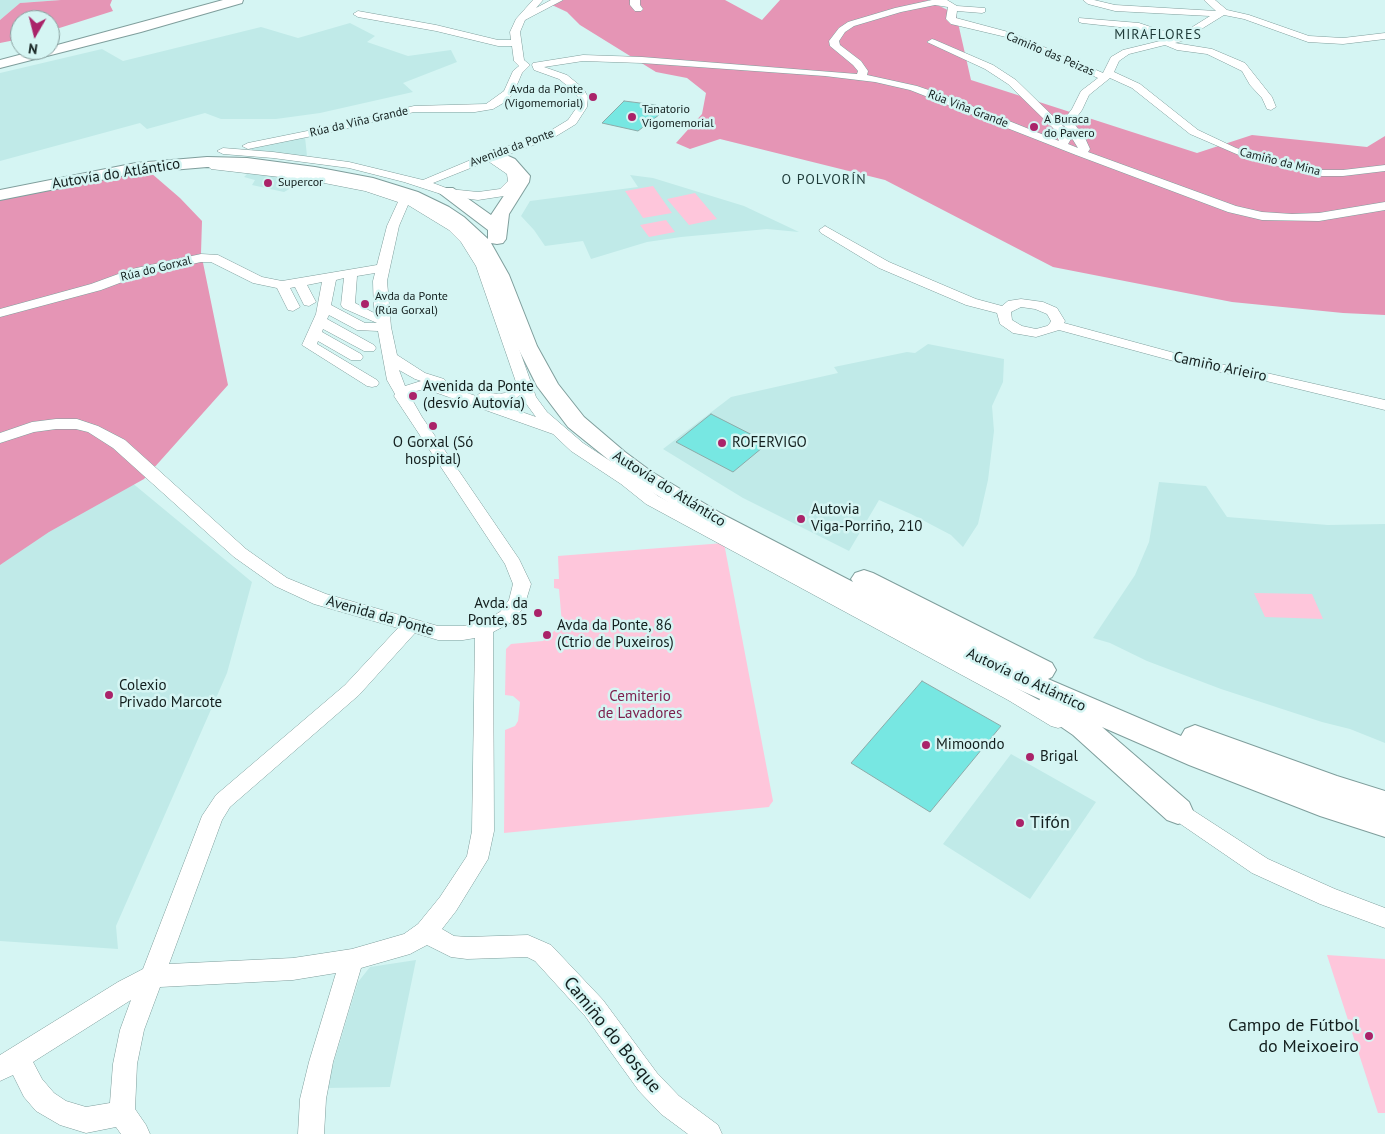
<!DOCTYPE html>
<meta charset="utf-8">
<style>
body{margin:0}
#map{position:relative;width:1385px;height:1134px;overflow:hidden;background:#d5f5f3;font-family:"PT Sans",sans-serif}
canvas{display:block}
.north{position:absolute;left:10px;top:10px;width:50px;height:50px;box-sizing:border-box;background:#d5f5f3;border:1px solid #879f9e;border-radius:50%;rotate:188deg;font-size:14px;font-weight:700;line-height:20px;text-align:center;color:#131f1e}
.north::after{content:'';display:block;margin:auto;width:18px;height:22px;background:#aa2369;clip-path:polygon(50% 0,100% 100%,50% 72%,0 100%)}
</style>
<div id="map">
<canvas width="1385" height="1134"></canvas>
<div class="north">N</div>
</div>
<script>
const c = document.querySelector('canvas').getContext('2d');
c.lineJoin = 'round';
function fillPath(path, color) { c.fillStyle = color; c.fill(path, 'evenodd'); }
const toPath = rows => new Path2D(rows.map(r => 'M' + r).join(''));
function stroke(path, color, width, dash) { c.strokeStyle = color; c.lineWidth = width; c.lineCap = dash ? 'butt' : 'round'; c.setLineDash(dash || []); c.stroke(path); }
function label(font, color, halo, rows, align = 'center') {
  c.font = font + ' "PT Sans",sans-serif'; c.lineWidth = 5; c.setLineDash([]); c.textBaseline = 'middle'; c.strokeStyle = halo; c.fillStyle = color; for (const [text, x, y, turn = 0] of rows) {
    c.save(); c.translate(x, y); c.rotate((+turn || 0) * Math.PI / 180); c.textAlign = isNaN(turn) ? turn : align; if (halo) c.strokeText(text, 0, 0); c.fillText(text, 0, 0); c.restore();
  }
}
const built = toPath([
 [0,0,61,0,20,3,0,20],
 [350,23,375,36,367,42,408,56,451,50,457,62,403,83,413,92,320,113,276,119,221,119,205,113,147,129,140,123,0,161,0,73,102,49,123,61,261,27,298,38],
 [305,137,307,156,305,158,252,151,252,147],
 [251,170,309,178,284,192,252,185,255,180,244,177],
 [630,175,653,178,744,206,799,232,767,229,681,237,647,242,591,259,583,241,545,246,534,230,521,216,530,201,638,187],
 [928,344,1004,359,1003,382,992,406,994,431,988,480,978,524,963,547,951,535,911,514,879,500,849,551,743,498,663,449,731,397,838,373,834,367,907,352,915,353],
 [125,477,252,582,227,673,116,926,118,949,0,941,0,524],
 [1159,482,1206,486,1227,517,1328,525,1385,524,1385,743,1350,729,1322,722,1221,689,1147,661,1110,643,1093,638,1135,575,1149,542],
 [1011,754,1096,802,1030,899,943,844],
 [416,960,390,1087,326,1088,358,982,370,967]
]);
const green = toPath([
 [653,186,672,213,643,218,625,191],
 [695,193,717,219,689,225,667,199],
 [666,220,675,232,649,237,640,225],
 [724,543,773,801,770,805,769,807,504,833,505,730,515,726,518,721,520,702,513,696,505,695,506,649,511,644,543,641,562,624,559,589,554,588,554,579,559,579,558,556],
 [1254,593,1312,594,1323,619,1265,617],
 [1327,955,1385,959,1385,1113,1378,1113]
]);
const forest = toPath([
 [61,0,112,0,110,5,113,11,50,31,50,20,20,20,20,39,0,43,0,20,20,3],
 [562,0,725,0,762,20,780,0,927,0,956,14,971,80,1197,153,1252,135,1367,147,1385,136,1385,315,1343,313,1232,302,1053,267,885,180,720,139,690,149,676,143,702,114,706,93,687,78,656,72,580,25,567,12,552,5],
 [119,173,151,173,180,198,202,221,201,253,228,385,144,479,49,532,0,565,0,197]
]);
const building = toPath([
 [624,101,656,105,652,108,664,111,638,131,602,123,624,101],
 [711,414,768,443,733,472,676,442,711,414],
 [922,681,1001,726,930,812,851,763,922,681]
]);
const minor = toPath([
 [533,0,543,0,536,8,551,0,563,0,525,20,520,32,524,60,530,65,522,73,513,94,505,102,493,109,475,112,414,112,327,133,248,149,242,146,248,143,327,127,414,106,486,104,504,91,513,71,519,66,514,61,512,46,498,46,436,31,358,17,353,14,358,11,436,25,498,40,511,40,510,32,516,19,533,0],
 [630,0,640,0,640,5,643,9,641,11,635,11,630,5,630,0],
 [932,0,947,0,957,6,985,8,985,12,982,13,957,11,956,18,1012,33,1103,73,1111,57,1123,50,1168,39,1138,29,1082,23,1079,22,1079,18,1139,23,1178,36,1210,16,1115,11,1088,4,1083,0,1094,0,1115,5,1216,11,1204,0,1215,0,1227,10,1249,15,1309,36,1343,38,1385,33,1385,39,1343,44,1308,42,1244,19,1224,15,1182,41,1175,43,1212,49,1245,63,1272,97,1276,107,1271,110,1267,109,1262,98,1250,85,1242,71,1207,54,1177,50,1165,45,1129,54,1119,61,1114,72,1140,84,1198,130,1236,148,1255,154,1322,170,1343,170,1385,165,1385,171,1343,176,1322,176,1248,159,1190,134,1132,88,1110,78,1089,95,1082,110,1073,122,1085,138,1090,149,1088,152,1236,206,1262,212,1292,214,1319,213,1385,202,1385,210,1319,221,1262,220,1228,212,1076,155,910,90,875,82,825,76,642,63,583,61,544,67,567,75,583,88,588,97,587,107,576,124,553,138,498,158,516,171,520,181,508,195,504,196,478,200,447,196,404,182,349,168,273,158,223,154,217,151,223,148,273,152,349,162,423,180,485,154,545,134,568,120,577,107,578,97,575,92,559,79,534,70,532,65,533,63,583,55,642,57,857,74,858,71,853,65,830,46,829,41,839,28,848,22,895,8,932,0],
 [935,5,948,7,946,19,951,24,1006,37,1098,78,1081,91,1072,109,1062,122,1078,148,1068,144,1071,139,1062,125,1016,80,993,65,935,40,932,39,927,42,985,69,1008,84,1054,129,1059,141,949,97,917,86,867,75,868,71,861,61,840,45,839,41,845,32,854,26,901,12,935,5],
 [488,161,507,174,508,181,500,189,478,192,449,189,433,183,488,161],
 [215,164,251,166,314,173,372,185,417,200,457,224,470,237,490,266,536,397,547,412,583,443,633,476,658,496,1065,714,1068,720,1065,726,1058,728,1051,726,1008,700,646,504,621,484,571,451,553,434,426,389,416,391,410,396,422,417,519,559,531,584,524,607,512,622,493,632,494,831,488,859,456,911,442,929,454,936,467,937,528,935,551,945,603,1000,657,1073,679,1096,718,1125,722,1134,688,1134,661,1114,639,1091,585,1016,535,961,527,957,467,959,451,957,427,945,410,954,361,968,333,1062,326,1099,324,1134,298,1134,300,1099,309,1062,336,973,293,980,160,987,144,1030,137,1064,135,1109,146,1125,150,1134,121,1134,116,1127,86,1133,60,1125,36,1111,24,1097,13,1075,0,1081,0,1055,118,982,143,969,202,816,216,795,345,685,398,628,314,604,275,586,234,557,113,448,88,432,76,429,56,429,34,432,0,443,0,433,32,422,56,419,77,419,98,426,125,440,246,549,287,578,326,594,438,626,463,626,480,623,500,612,509,600,513,584,505,564,394,396,395,394,387,380,378,331,357,330,329,315,327,319,374,345,376,348,374,351,364,351,323,329,322,332,361,354,363,357,361,360,351,360,318,341,317,344,377,380,379,383,377,386,372,387,367,386,302,345,316,314,322,282,307,285,316,302,309,306,304,305,295,287,290,288,300,307,293,311,288,310,277,288,253,283,211,262,201,262,141,275,101,290,0,317,0,309,91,284,132,269,201,254,218,255,262,277,282,281,377,265,387,226,398,202,365,191,314,181,211,169,209,167,215,164],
 [408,205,449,230,461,242,476,266,516,382,505,393,499,394,482,392,476,396,444,385,446,382,444,379,425,373,397,355,391,327,387,281,399,226,408,205],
 [375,273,373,281,374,313,355,303,357,276,375,273],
 [344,278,341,305,343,308,377,323,365,323,331,305,336,280,344,278],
 [399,370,415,379,421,381,405,386,399,370],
 [520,395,522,398,536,417,499,404,515,399,520,395],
 [415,633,438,640,463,640,475,638,472,831,467,856,440,897,418,924,404,934,352,949,293,958,169,964,222,820,230,807,359,695,415,633],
 [131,1000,120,1030,113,1064,110,1103,86,1107,66,1101,54,1093,42,1079,33,1062,131,1000],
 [825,226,889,262,976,299,1002,306,1008,301,1021,299,1043,302,1057,308,1065,321,1064,323,1204,361,1262,372,1385,400,1385,410,1262,380,1203,369,1059,330,1036,337,1013,333,1000,324,997,313,966,305,879,268,821,233,819,230,825,226],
 [1021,307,1035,309,1047,314,1051,321,1050,323,1047,326,1036,329,1022,326,1012,320,1011,312,1021,307],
 [1170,797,1177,800,1268,859,1335,889,1385,908,1385,928,1320,904,1252,873,1163,812,1159,806,1163,800,1170,797]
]);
const highway = toPath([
 [223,0,243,0,242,3,141,32,0,68,0,60,38,50,50,50,50,47,223,0],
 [495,150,515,159,530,176,529,182,509,214,506,239,503,243,497,244,491,243,509,275,537,346,558,384,584,417,625,452,652,472,722,514,853,582,851,579,855,573,864,570,873,573,1052,663,1056,670,1052,677,1048,679,1181,736,1185,729,1195,725,1337,776,1385,791,1385,837,1320,816,1189,765,1102,727,1189,802,1193,811,1189,820,1178,824,1167,820,1073,735,1041,713,1037,705,1040,699,971,668,706,526,636,482,568,427,537,386,517,346,491,275,475,246,452,225,437,215,406,200,369,187,315,177,247,168,207,167,136,173,0,200,0,190,136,163,207,157,247,158,315,167,373,178,418,192,449,207,464,217,488,239,488,230,438,192,441,188,453,188,491,215,513,182,514,177,503,165,489,158,487,155,489,152,495,150]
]);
const markers = [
 [593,97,5,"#aa2369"],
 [632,117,5,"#aa2369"],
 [1034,127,5,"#aa2369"],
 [268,183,5,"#aa2369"],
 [365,304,5,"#aa2369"],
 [413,396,5,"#aa2369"],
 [433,426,5,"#aa2369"],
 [722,443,5,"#aa2369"],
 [801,519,5,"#aa2369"],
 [538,613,5,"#aa2369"],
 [547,635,5,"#aa2369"],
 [109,695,5,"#aa2369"],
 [926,745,5,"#aa2369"],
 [1030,757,5,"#aa2369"],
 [1020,823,5,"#aa2369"],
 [1369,1036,5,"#aa2369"]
];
const farStreetnames = [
 ["Camiño das Peizas",1050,54,23],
 ["Rúa Viña Grande",968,109,21],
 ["Rúa da Viña Grande",359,122,-13],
 ["Avenida da Ponte",512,148,-20],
 ["Camiño da Mina",1280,162,14],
 ["Rúa do Gorxal",156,269,-14]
];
const farPoinames = [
 ["Avda da Ponte",583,90,"right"],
 ["(Vigomemorial)",583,104,"right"],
 ["Tanatorio",642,110],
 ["Vigomemorial",642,124],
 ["A Buraca",1044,120],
 ["do Pavero",1044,134],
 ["Supercor",278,183],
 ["Avda da Ponte",375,297],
 ["(Rúa Gorxal)",375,311]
];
const farNeighbourhoodnames = [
 ["MIRAFLORES",1158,35],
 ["O POLVORÍN",824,180]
];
const streetNames = [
 ["Autovía do Atlántico",116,174,-9],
 ["Camiño Arieiro",1220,367,12],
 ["Autovía do Atlántico",669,489,32],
 ["Avenida da Ponte",380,616,16],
 ["Autovía do Atlántico",1026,680,25]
];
const poiNames = [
 ["Avenida da Ponte",423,387],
 ["(desvío Autovía)",423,404],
 ["O Gorxal (Só",433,443,"center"],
 ["hospital)",433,460,"center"],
 ["ROFERVIGO",732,443],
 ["Autovia",811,510],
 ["Viga-Porriño, 210",811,527],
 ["Avda. da",528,604,"right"],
 ["Ponte, 85",528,621,"right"],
 ["Avda da Ponte, 86",557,626],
 ["(Ctrio de Puxeiros)",557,643],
 ["Colexio",119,686],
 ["Privado Marcote",119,703],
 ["Mimoondo",936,745],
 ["Brigal",1040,757]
];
const parkNames = [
 ["Cemiterio",640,697],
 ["de Lavadores",640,714]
];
const nearPoinames = [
 ["Tifón",1030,823],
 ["Campo de Fútbol",1359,1026,"right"],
 ["do Meixoeiro",1359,1047,"right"]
];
const nearStreetnames = [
 ["Camiño do Bosque",612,1035,51]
];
fillPath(built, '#c0eae8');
fillPath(green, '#fec6db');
fillPath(forest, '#e595b5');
fillPath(building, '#77e7e2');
stroke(building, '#8caba9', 1);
stroke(minor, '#7f9e9c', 1);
stroke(highway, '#7f9e9c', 2);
fillPath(minor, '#fff');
fillPath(highway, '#fff');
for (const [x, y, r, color] of markers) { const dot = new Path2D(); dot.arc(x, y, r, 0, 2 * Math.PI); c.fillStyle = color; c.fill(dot); stroke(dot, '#d5f5f3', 2); }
label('12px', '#131f1e', '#d5f5f3', farStreetnames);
label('12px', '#131f1e', '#d5f5f3', farPoinames, 'left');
c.letterSpacing = '1px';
label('14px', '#1e3a38', '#d5f5f3', farNeighbourhoodnames);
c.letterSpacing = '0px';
label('15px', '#131f1e', '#d5f5f3', streetNames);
label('15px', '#131f1e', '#d5f5f3', poiNames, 'left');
label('15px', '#7d224f', '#d5f5f3', parkNames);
label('18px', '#131f1e', '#d5f5f3', nearPoinames, 'left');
label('18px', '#131f1e', '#d5f5f3', nearStreetnames);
</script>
